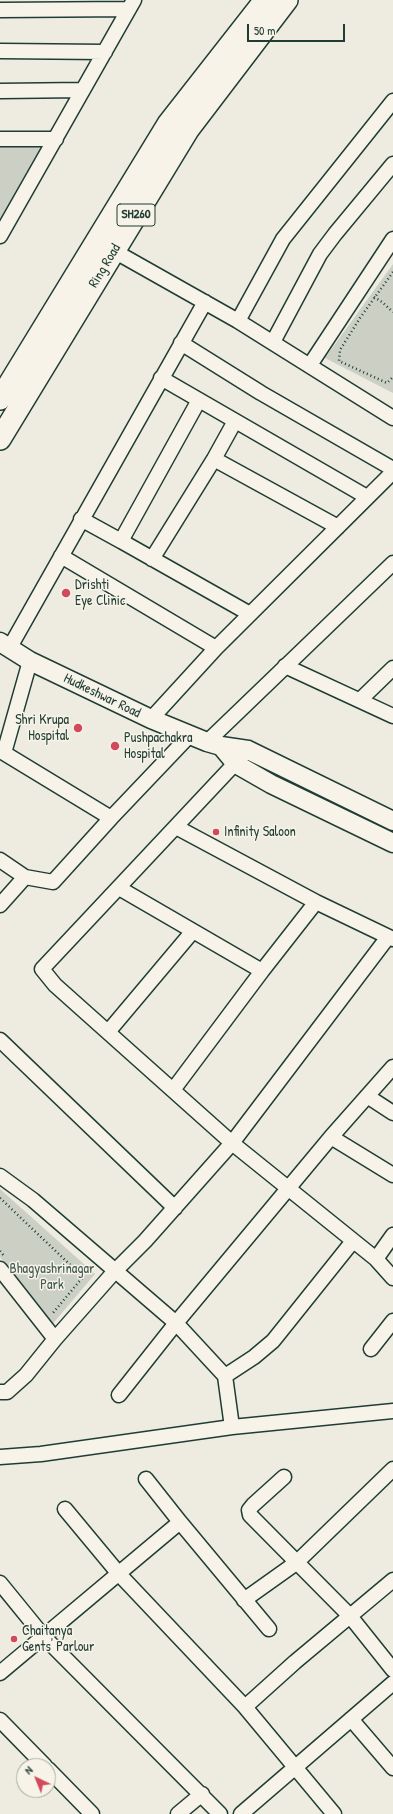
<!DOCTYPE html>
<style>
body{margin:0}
#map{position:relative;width:393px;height:1814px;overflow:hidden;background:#eeece1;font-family:"Patrick Hand",sans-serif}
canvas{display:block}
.north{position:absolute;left:16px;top:1758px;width:40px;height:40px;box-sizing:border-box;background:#f7f3e8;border:1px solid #a1aaa0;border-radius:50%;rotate:317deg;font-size:11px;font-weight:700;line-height:16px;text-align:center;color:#1f3d34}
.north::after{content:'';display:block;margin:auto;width:14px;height:18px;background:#d1495b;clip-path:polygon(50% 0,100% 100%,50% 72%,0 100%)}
.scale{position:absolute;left:247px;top:24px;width:98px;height:18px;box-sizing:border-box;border:2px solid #1f3d34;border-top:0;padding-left:5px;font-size:12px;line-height:14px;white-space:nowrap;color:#1f3d34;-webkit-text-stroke:3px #f7f3e8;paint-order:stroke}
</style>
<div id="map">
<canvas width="393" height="1814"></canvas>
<div class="north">N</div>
<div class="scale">50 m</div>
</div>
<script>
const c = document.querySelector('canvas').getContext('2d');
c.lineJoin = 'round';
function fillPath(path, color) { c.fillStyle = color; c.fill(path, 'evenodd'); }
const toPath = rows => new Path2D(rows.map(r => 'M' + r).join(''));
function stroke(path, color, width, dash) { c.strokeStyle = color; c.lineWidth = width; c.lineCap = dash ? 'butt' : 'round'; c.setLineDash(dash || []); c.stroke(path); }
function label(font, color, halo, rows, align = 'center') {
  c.font = font + ' "Patrick Hand",sans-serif'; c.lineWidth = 3; c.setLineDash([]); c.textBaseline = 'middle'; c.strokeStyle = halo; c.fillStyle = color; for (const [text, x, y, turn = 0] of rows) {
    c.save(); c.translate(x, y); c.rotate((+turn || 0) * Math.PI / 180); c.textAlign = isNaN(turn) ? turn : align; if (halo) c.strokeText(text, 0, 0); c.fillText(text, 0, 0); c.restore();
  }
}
const green = toPath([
 [0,146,43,146,0,220],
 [393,264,393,393,325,358],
 [0,1189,95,1274,50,1327,0,1257]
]);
const path = toPath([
 [393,272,360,318,340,350,339,361,387,383,393,377],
 [374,297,382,302,393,312],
 [0,1198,83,1277,52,1314],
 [0,1251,5,1257]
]);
const minor = toPath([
 [0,10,129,9],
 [0,51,105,52],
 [0,91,83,90],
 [0,139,56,139],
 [0,236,134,0],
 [114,251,238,321,393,418],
 [238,321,283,239,393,101],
 [273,342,320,254,335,234,393,164],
 [181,343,261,393,393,469],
 [310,365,393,239],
 [161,378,367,497],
 [214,459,338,527],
 [81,519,121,541,199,400],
 [121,541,250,614],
 [61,556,216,648],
 [152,559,214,459,235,421],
 [10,647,205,302],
 [30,661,4,753,111,818],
 [285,666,393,716],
 [360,700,393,668],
 [151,719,216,648,393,472],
 [207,742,393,563],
 [242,756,42,969,55,985,232,1143,376,1259,393,1278],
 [176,827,316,902],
 [0,860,25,877],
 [119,888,262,971,316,902,393,939],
 [0,905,25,877,53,882,111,818,190,735],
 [108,1032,193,931],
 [0,1040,175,1208],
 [173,1090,262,971],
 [367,1096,393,1113],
 [331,1137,393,1175],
 [0,1176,33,1200,176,1323,331,1137,393,1067],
 [376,1259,393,1235],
 [0,1269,55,1339],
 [371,1349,393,1321],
 [225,1376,254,1357,273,1341,353,1241],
 [0,1392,7,1392,26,1375,55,1339,115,1271,145,1241,232,1143,388,937],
 [119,1395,176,1323,225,1376,232,1427],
 [0,1457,41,1454,232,1427,393,1411],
 [284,1477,253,1505,249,1510,250,1515,350,1616,393,1670],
 [146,1479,180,1522],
 [65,1509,119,1574,245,1707,295,1662,393,1580],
 [0,1583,44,1637,220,1814],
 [244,1600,296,1563,393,1469],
 [0,1673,180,1522,269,1629],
 [245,1707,334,1814],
 [351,1719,393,1768],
 [0,1720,45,1766],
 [48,1769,92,1814],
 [178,1814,202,1794],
 [241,1814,393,1683]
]);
const major = toPath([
 [0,642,30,661,151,719,207,742,221,746,248,750,393,821],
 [221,746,236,764,271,784,393,843]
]);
const highway = toPath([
 [0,399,168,124,265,0],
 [0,439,188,130,287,0]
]);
const markers = [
 [66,593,5,"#d1495b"],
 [78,728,5,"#d1495b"],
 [115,746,5,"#d1495b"],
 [216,832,4,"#d1495b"],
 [14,1639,4,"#d1495b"]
];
const shields = [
 [136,215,38]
];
const shieldNames = [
 ["SH260",136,215]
];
const streetNames = [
 ["Ring Road",105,266,-59],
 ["Hudkeshwar Road",102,696,26]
];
const poiNames = [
 ["Drishti",75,585],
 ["Eye Clinic",75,601],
 ["Shri Krupa",69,720,"right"],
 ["Hospital",69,736,"right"],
 ["Pushpachakra",124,738],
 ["Hospital",124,754],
 ["Infinity Saloon",224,832],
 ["Chaitanya",22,1631],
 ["Gents' Parlour",22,1647]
];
const parkNames = [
 ["Bhagyashrinagar",52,1269],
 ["Park",52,1285]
];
fillPath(green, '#cccfc4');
stroke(minor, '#1f3d34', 17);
stroke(major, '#1f3d34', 21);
stroke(highway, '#1f3d34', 24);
stroke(path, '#1f3d34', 2.5, [1, 3]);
stroke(minor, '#f7f3e8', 14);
stroke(major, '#f7f3e8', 18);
stroke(highway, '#f7f3e8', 21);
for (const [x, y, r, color] of markers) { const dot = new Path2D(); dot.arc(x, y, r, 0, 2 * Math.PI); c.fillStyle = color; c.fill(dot); stroke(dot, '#f7f3e8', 1.5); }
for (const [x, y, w] of shields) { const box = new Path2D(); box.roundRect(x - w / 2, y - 11, w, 22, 3); c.fillStyle = '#f7f3e8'; c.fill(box); stroke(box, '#1f3d34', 1); }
label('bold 13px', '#1f3d34', null, shieldNames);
label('14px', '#1f3d34', '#f7f3e8', streetNames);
label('14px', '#1f3d34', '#f7f3e8', poiNames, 'left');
label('14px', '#425a51', '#f7f3e8', parkNames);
</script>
